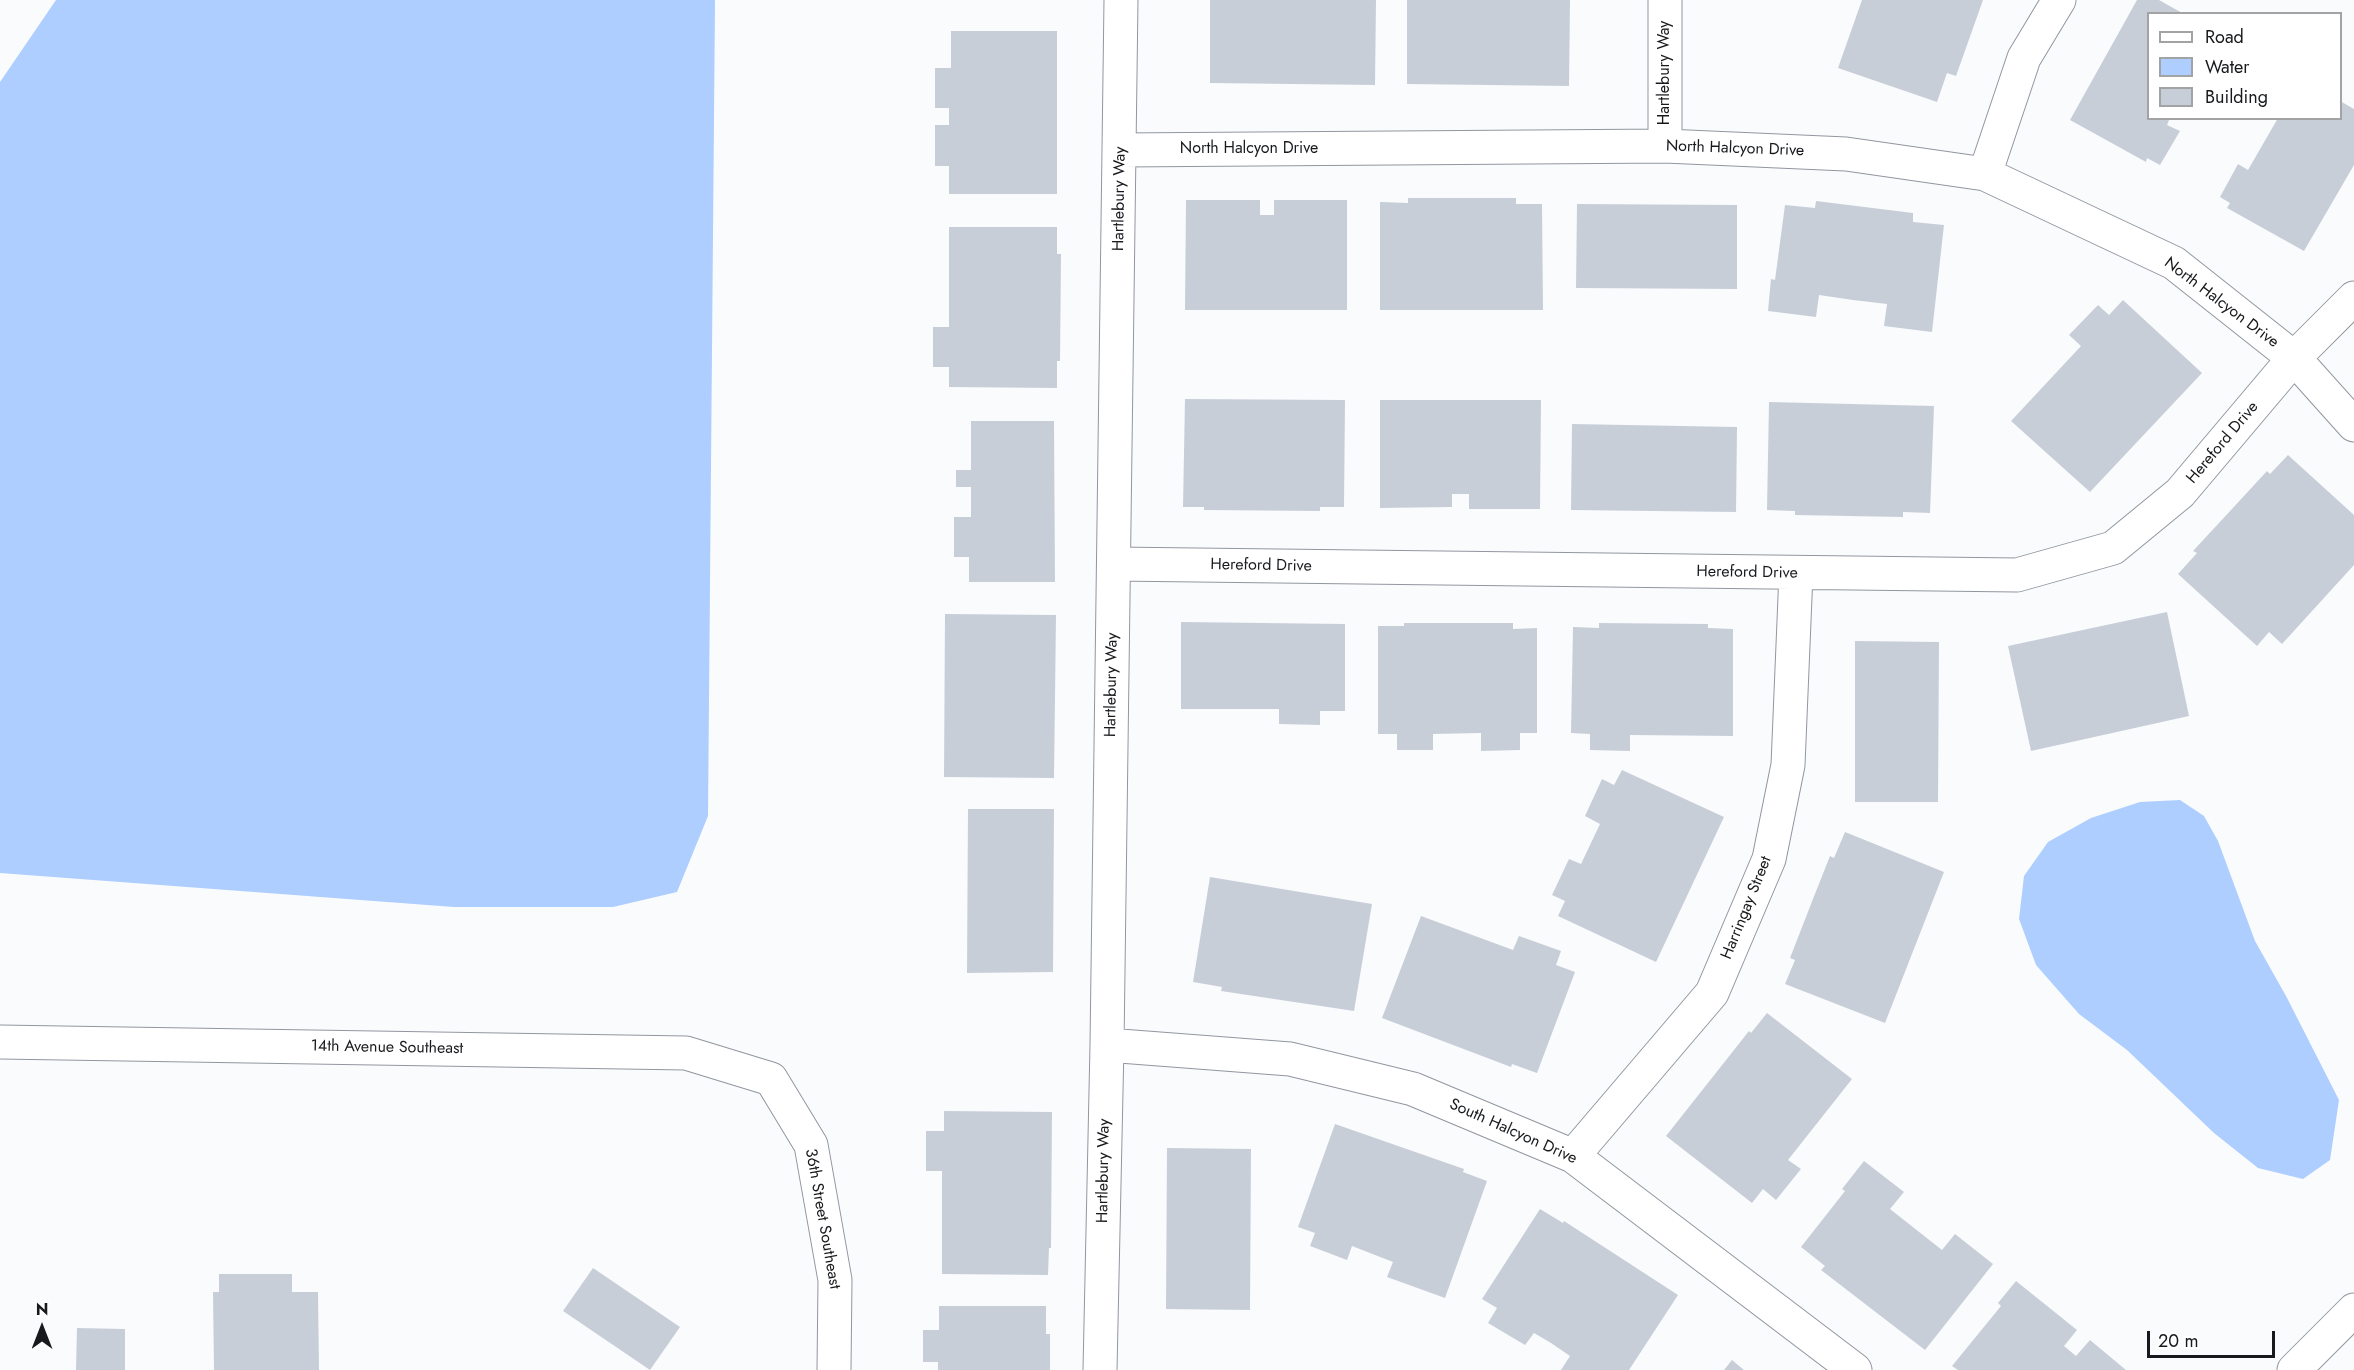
<!DOCTYPE html>
<style>
body{margin:0}
#map{position:relative;width:2354px;height:1370px;overflow:hidden;background:#fafbfd;font-family:Jost,sans-serif}
canvas{display:block}
.legend{position:absolute;left:2147px;top:12px;width:195px;height:108px;box-sizing:border-box;background:#fff;border:2px solid #a2a3a4;margin:0;padding:8px 10px;list-style:none;font-size:18px;color:#17191c}
.legend li{display:flex;align-items:center;gap:12px;height:30px}
.legend b{width:30px;border:2px solid #a2a3a4}
.north{position:absolute;left:12px;top:1298px;width:60px;height:60px;-webkit-text-stroke:4px #fff;paint-order:stroke;rotate:0deg;font-size:16px;font-weight:700;line-height:24px;text-align:center;color:#17191c}
.north::after{content:'';display:block;margin:auto;width:21px;height:27px;background:#17191c;clip-path:polygon(50% 0,100% 100%,50% 72%,0 100%)}
.scale{position:absolute;left:2147px;top:1331px;width:128px;height:27px;box-sizing:border-box;border:3px solid #17191c;border-top:0;padding-left:8px;font-size:18px;line-height:21px;white-space:nowrap;color:#17191c;-webkit-text-stroke:4px #fff;paint-order:stroke}
</style>
<div id="map">
<canvas width="2354" height="1370"></canvas>
<ul class="legend">
<li><b style="height:8px;background:#fff"></b>Road</li>
<li><b style="height:16px;background:#adcefe"></b>Water</li>
<li><b style="height:16px;background:#c8ced8"></b>Building</li>
</ul>
<div class="north">N</div>
<div class="scale">20 m</div>
</div>
<script>
const c = document.querySelector('canvas').getContext('2d');
c.lineJoin = 'round';
function fillPath(path, color) { c.fillStyle = color; c.fill(path, 'evenodd'); }
const toPath = rows => new Path2D(rows.map(r => 'M' + r).join(''));
function stroke(path, color, width, dash) { c.strokeStyle = color; c.lineWidth = width; c.lineCap = dash ? 'butt' : 'round'; c.setLineDash(dash || []); c.stroke(path); }
function label(font, color, halo, rows, align = 'center') {
  c.font = font + ' Jost,sans-serif'; c.lineWidth = 6; c.setLineDash([]); c.textBaseline = 'middle'; c.strokeStyle = halo; c.fillStyle = color; for (const [text, x, y, turn = 0] of rows) {
    c.save(); c.translate(x, y); c.rotate((+turn || 0) * Math.PI / 180); c.textAlign = isNaN(turn) ? turn : align; if (halo) c.strokeText(text, 0, 0); c.fillText(text, 0, 0); c.restore();
  }
}
const water = toPath([
 [56,0,715,0,708,816,677,892,613,907,454,907,0,873,0,82],
 [2180,800,2204,816,2218,841,2255,941,2286,996,2339,1100,2330,1160,2303,1179,2258,1168,2214,1133,2127,1050,2079,1014,2036,965,2019,919,2024,876,2048,842,2091,818,2140,802]
]);
const building = toPath([
 [1210,0,1376,0,1375,85,1210,83],
 [1407,0,1570,0,1569,86,1407,84],
 [1862,0,1983,0,1956,76,1947,73,1937,102,1838,68],
 [2137,0,2159,0,2184,14,2148,14,2148,118,2170,118,2167,125,2180,131,2160,165,2147,158,2146,162,2070,120],
 [951,31,1057,31,1057,194,949,194,949,166,935,166,935,125,949,125,949,108,935,108,935,68,951,68],
 [2340,101,2354,109,2354,165,2304,251,2227,208,2230,203,2220,197,2238,164,2248,170,2278,118,2340,118],
 [1408,198,1516,198,1516,204,1542,204,1543,310,1380,310,1380,202,1408,203],
 [1186,200,1260,200,1260,215,1274,215,1274,200,1347,200,1347,310,1185,310],
 [1816,201,1913,213,1913,222,1944,225,1932,332,1884,326,1887,304,1853,300,1819,295,1816,317,1768,311,1771,279,1775,280,1785,205,1815,208],
 [1577,204,1737,205,1737,289,1576,288],
 [949,227,1057,227,1057,254,1061,254,1060,361,1057,361,1057,388,949,387,949,367,933,367,933,327,949,327],
 [2123,300,2202,373,2090,492,2011,421,2081,346,2069,335,2098,305,2109,315],
 [1185,399,1345,400,1344,507,1320,507,1320,511,1204,510,1204,507,1183,507],
 [1380,400,1541,400,1540,509,1469,509,1469,494,1452,494,1452,507,1380,508],
 [1769,402,1934,406,1930,513,1903,512,1903,517,1795,515,1795,511,1767,510],
 [971,421,1054,421,1055,582,969,582,969,557,954,557,954,517,971,517,971,487,956,487,956,470,971,470],
 [1572,424,1737,427,1736,512,1571,510],
 [2288,455,2354,515,2354,565,2282,644,2269,632,2257,646,2178,574,2197,553,2193,551,2231,510,2267,471,2270,474],
 [2167,612,2189,716,2031,751,2008,646],
 [945,614,1056,615,1054,778,944,777],
 [1181,622,1345,624,1345,711,1320,711,1320,725,1279,724,1279,709,1181,709],
 [1404,623,1513,623,1513,629,1537,628,1537,733,1520,733,1520,750,1481,751,1481,733,1433,734,1433,750,1397,750,1397,734,1378,734,1378,626,1404,626],
 [1599,623,1708,624,1708,628,1733,629,1733,736,1630,735,1630,751,1590,750,1590,734,1571,733,1573,627,1599,628],
 [1855,641,1939,642,1938,802,1855,802],
 [1622,770,1724,817,1656,962,1558,916,1565,901,1552,895,1569,859,1581,864,1600,824,1585,816,1602,779,1614,785],
 [968,809,1054,809,1053,972,967,973],
 [1845,832,1944,872,1885,1023,1785,984,1795,960,1790,958,1811,904,1830,856,1834,858],
 [1210,877,1372,904,1354,1011,1221,991,1222,987,1193,982],
 [1421,916,1513,950,1519,936,1561,951,1556,965,1575,972,1537,1073,1512,1064,1511,1067,1382,1018],
 [1767,1013,1852,1079,1788,1160,1801,1169,1776,1200,1763,1189,1752,1203,1666,1136,1749,1031,1751,1033],
 [944,1111,1052,1112,1051,1248,1049,1248,1048,1275,942,1274,942,1171,926,1171,926,1131,944,1131],
 [1335,1124,1464,1169,1463,1172,1487,1181,1445,1298,1387,1277,1393,1262,1352,1246,1347,1260,1310,1246,1315,1233,1298,1227],
 [1167,1148,1251,1149,1250,1310,1166,1309],
 [1864,1161,1904,1192,1890,1209,1942,1250,1955,1234,1993,1264,1925,1350,1821,1270,1825,1266,1801,1247,1845,1191,1842,1189],
 [1540,1209,1563,1223,1564,1221,1678,1295,1629,1370,1561,1370,1570,1356,1551,1343,1534,1333,1525,1345,1488,1323,1497,1308,1482,1299],
 [593,1268,680,1327,650,1370,563,1311],
 [219,1274,292,1274,292,1292,318,1292,319,1370,214,1370,213,1292,219,1292],
 [2016,1281,2077,1330,2064,1346,2076,1356,2090,1340,2126,1370,1958,1370,1952,1366,2001,1306,1998,1303],
 [939,1306,1046,1306,1046,1334,1050,1334,1050,1370,938,1370,938,1362,923,1362,923,1330,939,1330],
 [77,1328,125,1329,125,1370,76,1370],
 [1732,1360,1744,1370,1724,1370]
]);
const minor = toPath([
 [1665,146,1665,0],
 [1121,150,1665,146,1846,154,1985,174,2174,263,2294,358,2354,425],
 [1985,174,2024,58,2059,0],
 [1114,564,2017,575,2113,548,2180,493,2294,358,2354,298],
 [0,1042,686,1053,771,1079,811,1145,835,1280,834,1370],
 [1107,1045,1290,1059,1413,1089,1573,1156,1855,1370],
 [1573,1156,1712,993,1769,859,1788,765,1796,573],
 [1100,1370,1107,1045,1121,0],
 [2294,1370,2354,1310]
]);
const streetNames = [
 ["Hartlebury Way",1665,73,-90],
 ["North Halcyon Drive",1249,149],
 ["North Halcyon Drive",1735,149,2],
 ["Hartlebury Way",1120,199,-89],
 ["North Halcyon Drive",2221,303,37],
 ["Hereford Drive",2223,443,-50],
 ["Hereford Drive",1261,566,1],
 ["Hereford Drive",1747,573,1],
 ["Hartlebury Way",1112,685,-89],
 ["Harringay Street",1747,908,-68],
 ["14th Avenue Southeast",387,1048,1],
 ["South Halcyon Drive",1513,1132,24],
 ["Hartlebury Way",1104,1171,-89],
 ["36th Street Southeast",822,1219,80]
];
fillPath(water, '#adcefe');
fillPath(building, '#c8ced8');
stroke(minor, '#91969f', 35);
stroke(minor, '#fff', 33);
label('16px', '#17191c', '#fff', streetNames);
</script>
